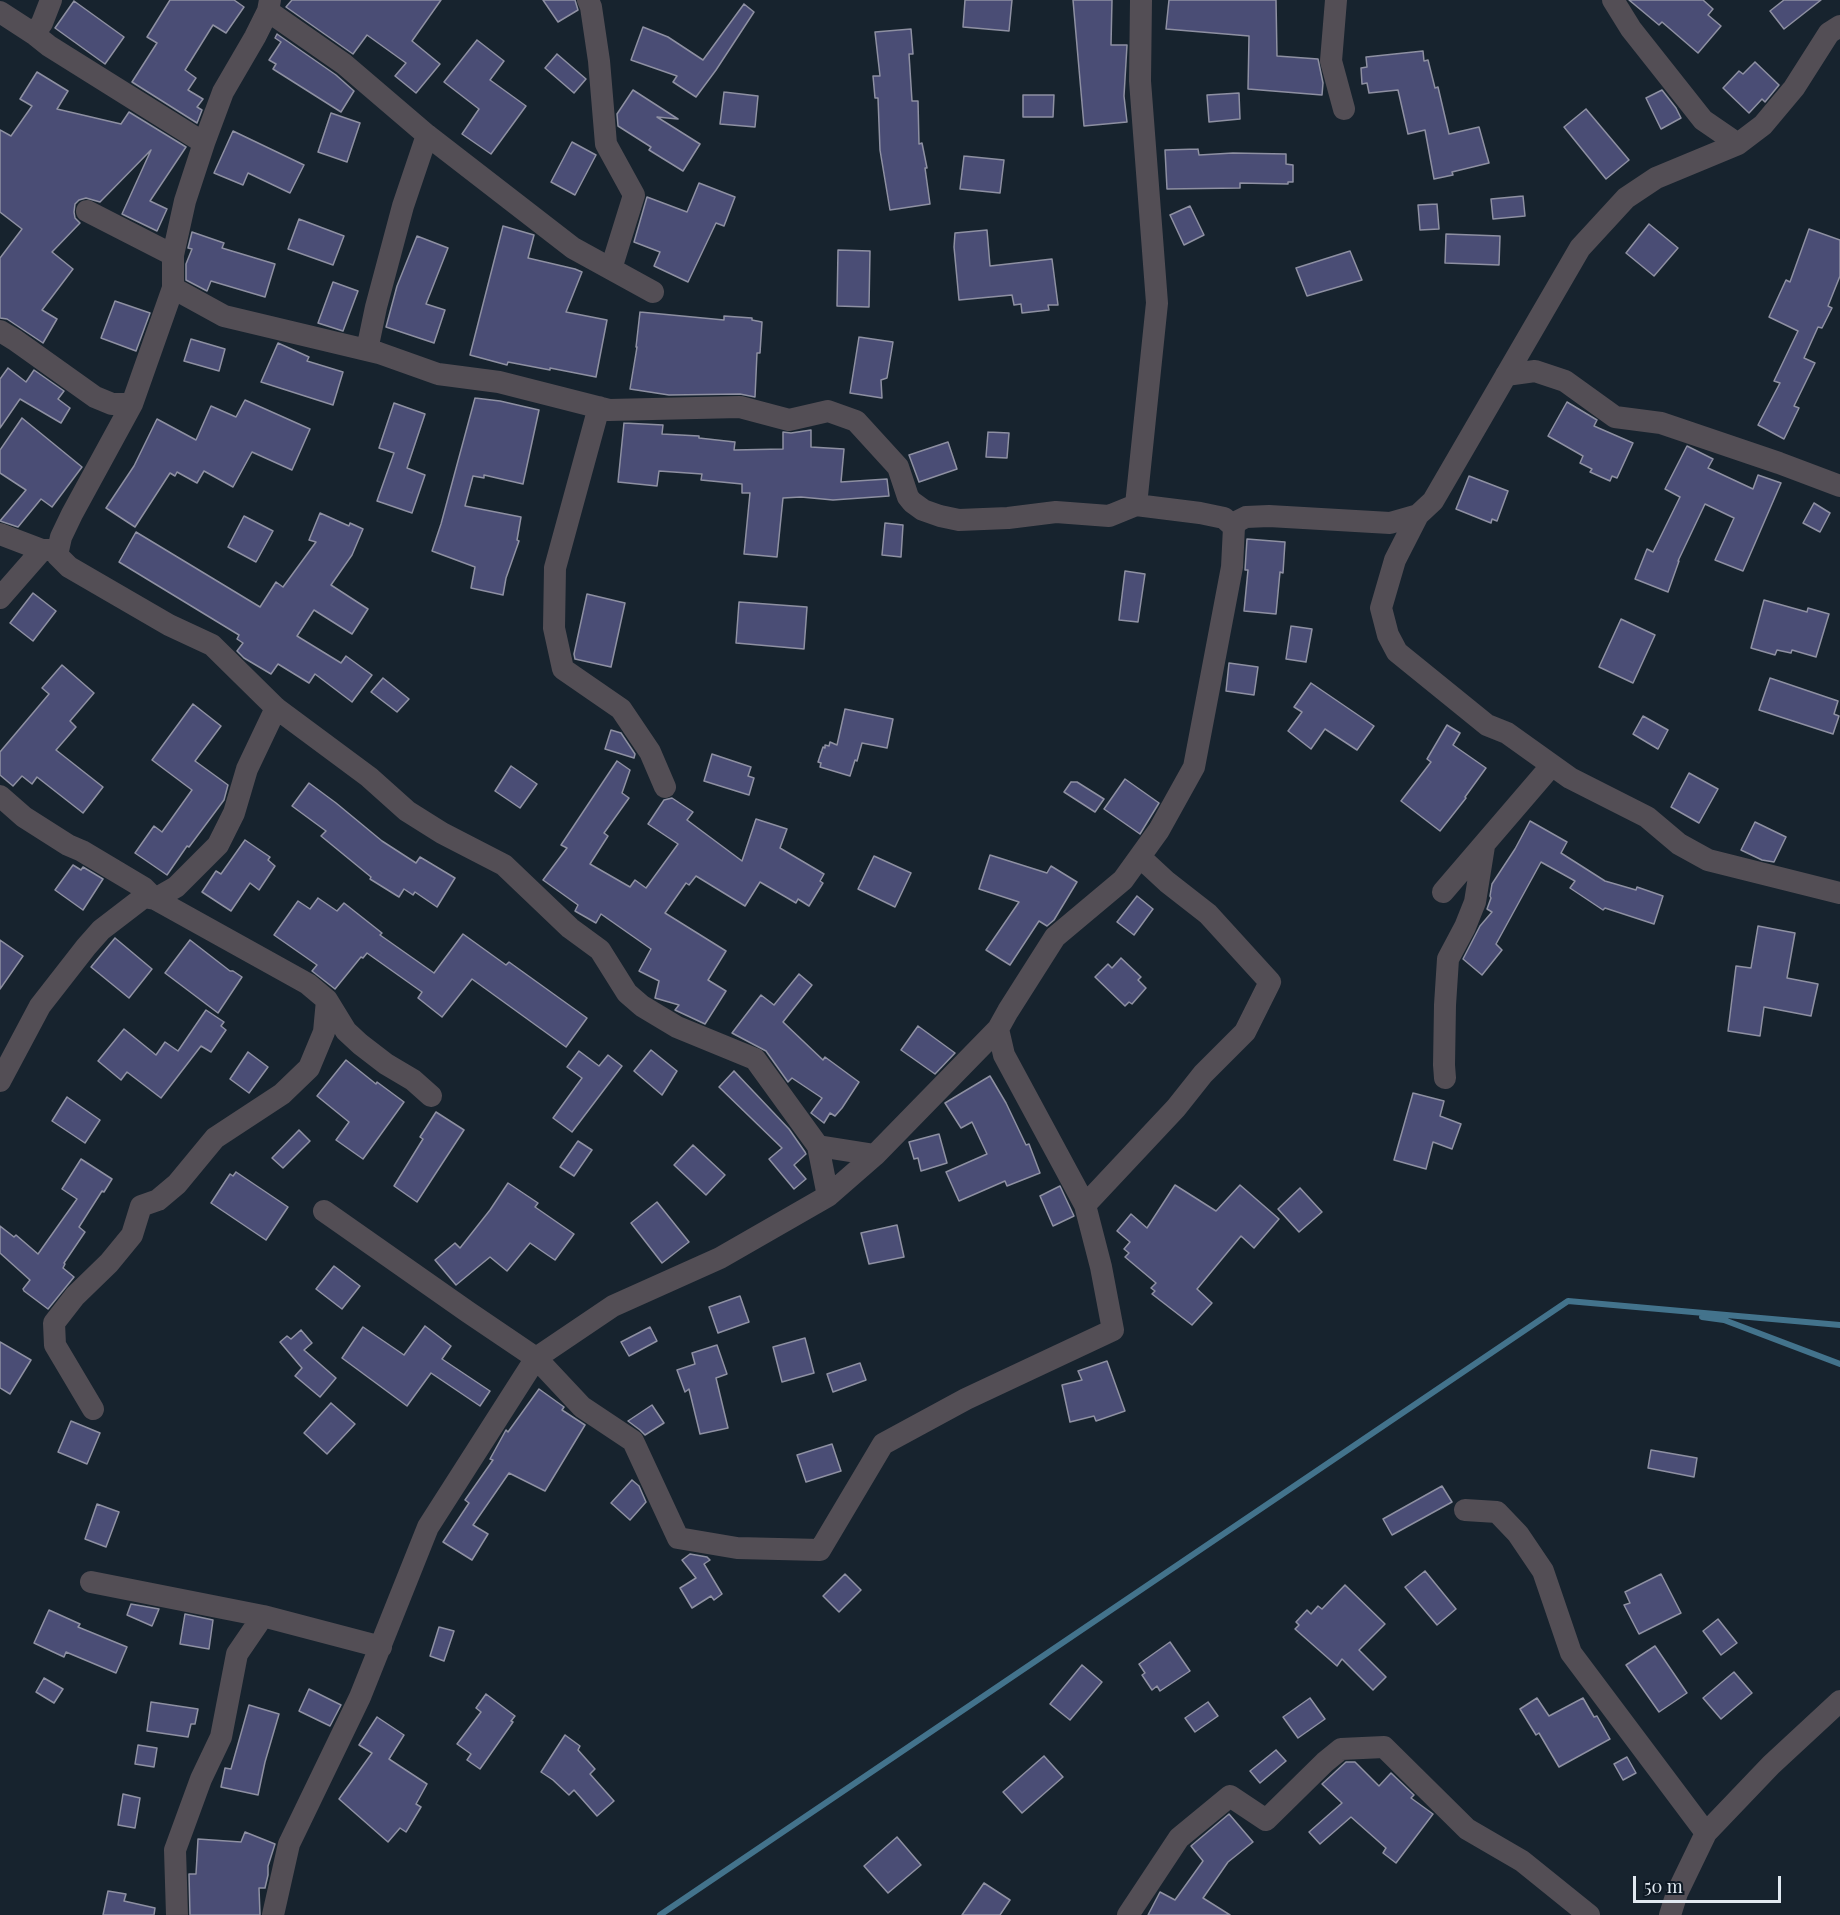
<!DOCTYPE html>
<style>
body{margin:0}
#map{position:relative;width:1840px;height:1915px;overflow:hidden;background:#17232e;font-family:"Playfair Display",serif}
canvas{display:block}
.scale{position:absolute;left:1633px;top:1876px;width:148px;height:27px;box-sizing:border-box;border:3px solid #e1e9f1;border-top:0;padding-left:8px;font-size:18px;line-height:21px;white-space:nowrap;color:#e1e9f1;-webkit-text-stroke:4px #0e1924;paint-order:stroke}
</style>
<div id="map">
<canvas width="1840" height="1915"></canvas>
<div class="scale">50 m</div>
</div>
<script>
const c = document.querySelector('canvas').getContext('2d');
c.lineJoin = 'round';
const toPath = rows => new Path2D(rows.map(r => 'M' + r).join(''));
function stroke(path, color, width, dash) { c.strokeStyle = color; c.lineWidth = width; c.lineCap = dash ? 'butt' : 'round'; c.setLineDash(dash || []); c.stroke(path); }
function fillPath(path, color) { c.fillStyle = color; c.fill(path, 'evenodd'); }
const stream = toPath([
 [1702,1317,1724,1320,1840,1364],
 [660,1915,1568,1301,1840,1325]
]);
const building = toPath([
 [170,0,234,0,244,7,226,33,213,25,185,70,196,78,188,90,203,99,197,107,202,110,197,123,132,82,157,43,147,37,170,0],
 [292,0,441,0,412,41,440,64,416,93,395,76,406,63,367,35,353,54,286,7,292,0],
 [543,0,575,0,578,10,558,22,543,0],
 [965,0,1012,0,1009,31,963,27,965,0],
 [1073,0,1112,0,1111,45,1127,45,1124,96,1127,122,1084,126,1073,0],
 [1169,0,1276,0,1277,56,1318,59,1323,83,1322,95,1248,89,1249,36,1166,29,1169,0],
 [1629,0,1703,0,1713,9,1708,15,1721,26,1698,53,1662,22,1659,25,1629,0],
 [1784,0,1821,0,1784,29,1770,11,1784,0],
 [74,1,124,37,105,64,55,28,74,1],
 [744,4,754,12,716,70,696,97,673,82,677,76,631,60,643,27,668,37,703,60,744,4],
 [911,29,913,54,909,54,912,101,918,101,919,144,922,143,927,168,925,168,930,204,890,210,880,150,878,98,875,98,873,76,880,76,875,32,911,29],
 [277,34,336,75,354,91,341,112,273,69,276,64,269,60,281,42,275,38,277,34],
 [477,40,504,61,490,80,526,106,491,154,462,134,479,109,444,82,477,40],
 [1423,51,1424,61,1428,60,1435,88,1438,87,1449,134,1479,127,1489,163,1452,172,1453,175,1434,179,1425,130,1408,134,1398,90,1369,93,1367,83,1362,84,1361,68,1367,67,1366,57,1423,51],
 [557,54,586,79,574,93,545,68,557,54],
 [1755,62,1779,85,1765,102,1762,99,1749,113,1723,88,1739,71,1743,74,1755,62],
 [37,72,68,91,57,109,121,124,129,112,186,147,150,201,167,209,157,231,122,214,151,150,100,202,86,198,79,200,75,204,74,212,75,218,80,223,52,252,73,269,42,310,57,319,43,343,7,319,0,318,0,258,22,229,0,212,0,130,11,136,32,106,20,99,37,72],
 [633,90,678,119,657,117,700,144,683,171,649,150,651,147,618,126,617,114,633,90],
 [1662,90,1676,108,1681,118,1661,129,1646,98,1662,90],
 [724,92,758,96,755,127,720,124,724,92],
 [1239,93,1240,119,1209,122,1207,95,1239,93],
 [1023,95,1054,95,1053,117,1023,117,1023,95],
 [1586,109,1629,160,1606,179,1564,127,1586,109],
 [331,113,360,123,347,162,318,152,331,113],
 [233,131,304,165,290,193,248,173,243,185,214,173,233,131],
 [572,142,596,155,575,195,551,182,572,142],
 [1198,149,1199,155,1233,153,1286,154,1286,164,1293,165,1293,182,1288,182,1288,184,1240,183,1240,188,1167,189,1165,150,1198,149],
 [964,156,1004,160,1000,193,960,189,964,156],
 [699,183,735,197,724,226,716,223,688,282,654,266,660,252,634,242,647,197,687,212,699,183],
 [1523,196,1525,216,1493,219,1491,199,1523,196],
 [1437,204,1439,229,1420,230,1418,205,1437,204],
 [1190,206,1204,235,1184,245,1170,215,1190,206],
 [299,219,344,236,333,265,288,249,299,219],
 [1649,224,1678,248,1654,276,1626,253,1649,224],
 [503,226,534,235,528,258,575,269,582,272,566,312,607,320,596,377,550,368,550,370,508,362,507,365,470,355,503,226],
 [1809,229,1840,240,1840,276,1828,306,1832,308,1822,328,1818,327,1804,358,1815,363,1794,406,1799,408,1784,439,1758,425,1780,383,1774,381,1798,331,1769,317,1786,280,1790,282,1809,229],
 [987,230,990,266,1052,259,1058,305,1048,305,1049,310,1022,313,1021,304,1014,305,1012,295,959,300,954,247,955,233,987,230],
 [192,232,224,243,222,248,275,264,265,297,211,281,207,291,186,280,186,264,192,249,188,248,192,232],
 [1446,234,1500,236,1499,265,1445,263,1446,234],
 [417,236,448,248,426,304,445,310,434,343,386,327,397,286,417,236],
 [838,250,870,251,869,307,837,306,838,250],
 [1350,251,1362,280,1307,296,1296,268,1350,251],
 [333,282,358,291,343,331,318,323,333,282],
 [115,301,150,313,136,351,101,338,115,301],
 [640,312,724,320,724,316,752,318,752,320,762,322,760,353,757,353,755,397,740,394,669,395,630,389,637,347,636,347,640,312],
 [859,337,893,342,887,378,881,380,882,398,850,393,859,337],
 [191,339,225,349,219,371,184,361,191,339],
 [278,343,309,357,307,361,343,372,333,405,261,382,278,343],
 [8,368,26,382,34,370,64,391,58,399,70,408,61,423,20,399,0,428,0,379,8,368],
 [475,398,500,401,539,410,523,484,484,475,484,478,473,476,465,506,521,517,517,540,519,541,506,578,503,595,471,588,475,567,432,551,441,524,475,398],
 [245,400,310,429,292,470,252,452,233,487,204,471,197,483,177,472,175,476,170,473,135,527,106,508,134,466,157,419,196,440,211,406,236,417,245,400],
 [1567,402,1597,420,1594,426,1633,443,1617,478,1612,476,1610,481,1590,472,1592,469,1580,463,1583,456,1548,436,1567,402],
 [394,403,425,414,407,468,425,475,412,513,377,501,394,453,379,448,394,403],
 [22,418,82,467,52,507,41,499,18,527,0,521,26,490,0,473,0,450,22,418],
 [624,423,663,425,662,434,699,436,699,438,735,442,734,450,783,449,783,432,791,433,811,430,811,447,844,449,841,482,887,479,889,496,833,500,801,497,783,498,777,557,744,554,750,493,742,493,742,484,701,480,702,474,659,471,657,486,618,482,624,423],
 [988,432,1009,433,1007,458,986,457,988,432],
 [948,442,957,469,919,482,909,455,948,442],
 [1687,446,1713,459,1708,468,1753,489,1758,475,1781,483,1743,571,1715,560,1734,518,1705,504,1678,561,1679,561,1668,592,1635,579,1647,549,1653,552,1680,497,1665,489,1687,446],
 [1469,476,1508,491,1497,521,1492,519,1491,523,1456,509,1469,476],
 [1814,503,1830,513,1820,532,1803,523,1814,503],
 [320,513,349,526,350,523,363,529,352,555,331,585,368,609,352,634,314,610,297,636,341,663,346,656,372,675,352,702,315,674,309,683,278,664,271,674,244,658,237,651,243,643,237,639,239,635,119,562,136,532,260,607,276,582,283,587,316,542,309,540,320,513],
 [244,516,273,531,256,562,228,547,244,516],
 [885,523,903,525,901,557,882,555,885,523],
 [1247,539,1285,542,1283,573,1280,572,1276,614,1244,611,1248,570,1245,570,1247,539],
 [1125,571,1145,574,1138,622,1119,620,1125,571],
 [33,593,56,611,33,641,10,623,33,593],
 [587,594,625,603,611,667,575,659,574,654,587,594],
 [1764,600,1807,612,1808,608,1829,614,1816,657,1792,650,1791,653,1777,650,1775,655,1751,648,1764,600],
 [739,602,807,607,804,649,736,643,739,602],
 [1621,619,1655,635,1633,683,1599,667,1621,619],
 [1291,626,1312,629,1306,662,1286,659,1291,626],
 [1229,663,1258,667,1254,695,1226,691,1229,663],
 [62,665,94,693,70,721,76,727,56,750,103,787,83,813,37,777,32,784,22,776,13,786,0,775,0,752,49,694,42,688,62,665],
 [383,678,409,699,397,712,371,692,383,678],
 [1770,678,1838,701,1834,714,1839,716,1833,734,1759,710,1770,678],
 [1311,683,1374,726,1357,750,1325,729,1311,749,1288,731,1302,712,1294,707,1311,683],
 [193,704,221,726,195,761,228,785,224,800,189,847,187,846,167,875,135,853,154,826,162,832,192,790,152,760,193,704],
 [845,709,893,719,887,748,862,743,857,761,855,760,850,776,820,767,821,763,818,762,823,747,825,748,825,745,829,746,830,742,837,745,845,709],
 [1643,716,1668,730,1658,749,1633,734,1643,716],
 [1447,725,1460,733,1453,745,1486,768,1465,797,1466,798,1440,831,1401,801,1431,762,1427,759,1447,725],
 [611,730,621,733,635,754,634,758,605,749,611,730],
 [712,754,751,767,748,776,754,778,749,795,704,781,712,754],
 [617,761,630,770,622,793,629,798,604,833,608,836,590,864,630,887,635,880,646,888,678,844,648,824,664,800,672,798,693,812,687,820,742,861,756,819,787,829,780,848,824,874,820,881,823,883,809,906,798,899,796,903,760,882,745,906,696,876,689,885,686,883,665,913,726,951,708,980,726,991,705,1024,675,1010,679,1005,655,998,659,981,639,971,651,949,601,914,596,923,575,911,578,905,543,880,567,848,561,845,617,761],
 [511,766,537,784,520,808,495,791,511,766],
 [1689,773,1718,789,1699,823,1671,807,1689,773],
 [1125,779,1159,803,1140,834,1104,809,1125,779],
 [1071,782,1077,782,1104,799,1095,812,1064,792,1071,782],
 [309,783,336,803,382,841,416,863,420,857,455,878,437,907,415,892,413,895,404,889,399,897,370,879,371,877,321,836,326,831,292,806,309,783],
 [1530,821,1567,842,1561,853,1605,881,1636,890,1637,887,1663,896,1654,924,1605,908,1603,910,1570,888,1575,881,1541,862,1496,944,1502,950,1482,975,1463,959,1480,926,1492,912,1487,909,1491,898,1490,896,1492,884,1515,849,1530,821],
 [1755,822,1786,837,1774,862,1762,860,1741,850,1755,822],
 [245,840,270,857,268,860,275,866,259,890,250,883,231,911,202,892,216,871,221,874,245,840],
 [990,855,1047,873,1051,866,1077,882,1054,920,1047,926,1039,921,1010,965,986,950,1019,902,979,889,990,855],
 [874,856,911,873,895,907,858,889,874,856],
 [73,865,81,870,83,867,103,879,83,910,55,890,73,865],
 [1137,896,1153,909,1134,935,1117,922,1137,896],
 [318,898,337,911,344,903,382,933,380,935,434,973,463,934,506,965,509,962,587,1018,566,1047,472,979,442,1017,418,998,422,992,367,953,363,958,361,957,335,989,312,971,317,965,274,935,298,901,310,909,318,898],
 [1758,926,1795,933,1787,978,1818,984,1811,1016,1764,1007,1760,1036,1728,1031,1736,966,1751,968,1758,926],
 [115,938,152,969,129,998,91,967,115,938],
 [0,940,23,956,0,989,0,940],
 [190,940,230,971,233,971,242,977,218,1013,165,973,190,940],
 [1121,958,1141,977,1138,980,1146,988,1132,1004,1129,1002,1125,1006,1095,977,1108,964,1112,968,1121,958],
 [799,974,812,985,783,1022,823,1060,825,1057,859,1082,842,1108,835,1116,830,1113,824,1123,811,1113,822,1098,792,1078,788,1082,766,1051,732,1033,761,995,774,1005,799,974],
 [206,1010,224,1022,221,1026,226,1030,211,1052,201,1046,161,1098,127,1072,121,1080,98,1061,124,1029,156,1055,165,1042,178,1051,206,1010],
 [918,1026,955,1053,935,1074,901,1050,918,1026],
 [651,1050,677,1071,662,1095,634,1071,651,1050],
 [579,1051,599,1066,608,1055,622,1066,572,1132,553,1118,582,1078,567,1067,579,1051],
 [248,1052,268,1067,249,1093,230,1079,248,1052],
 [346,1060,376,1084,377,1082,404,1102,363,1159,336,1140,349,1122,317,1096,346,1060],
 [734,1071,789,1129,805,1152,806,1154,794,1165,806,1179,794,1189,769,1159,782,1148,719,1087,734,1071],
 [990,1076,1006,1103,1026,1145,1029,1144,1040,1173,1007,1186,1005,1181,959,1201,946,1172,987,1154,972,1122,961,1128,945,1103,990,1076],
 [1413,1093,1444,1101,1440,1116,1461,1124,1452,1149,1433,1142,1426,1169,1394,1160,1413,1093],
 [67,1097,100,1120,85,1143,52,1121,67,1097],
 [436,1112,464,1130,417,1202,394,1186,423,1139,420,1137,436,1112],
 [299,1130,310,1141,283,1168,272,1158,299,1130],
 [939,1134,947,1163,921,1171,918,1158,914,1159,909,1142,939,1134],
 [578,1141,592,1150,574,1176,560,1167,578,1141],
 [693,1145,725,1175,706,1195,674,1165,693,1145],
 [81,1159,112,1179,104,1192,102,1191,79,1227,85,1232,64,1263,65,1264,63,1268,74,1277,48,1309,24,1291,23,1289,30,1280,0,1253,0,1226,14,1237,16,1235,38,1254,77,1199,62,1189,81,1159],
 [236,1172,288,1207,266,1240,211,1203,230,1174,233,1176,236,1172],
 [508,1183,538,1203,535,1207,574,1234,555,1260,530,1243,507,1271,490,1257,456,1285,435,1260,455,1243,460,1248,490,1210,508,1183],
 [1175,1185,1216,1211,1240,1185,1279,1219,1254,1248,1241,1236,1197,1289,1212,1303,1192,1325,1152,1294,1155,1291,1151,1288,1156,1283,1125,1257,1129,1253,1124,1249,1130,1242,1117,1231,1131,1214,1147,1228,1175,1185],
 [1060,1186,1074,1216,1053,1226,1040,1196,1060,1186],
 [1300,1188,1322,1212,1299,1232,1278,1209,1300,1188],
 [657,1202,689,1242,662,1263,631,1223,657,1202],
 [897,1225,904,1257,869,1264,861,1233,897,1225],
 [334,1266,360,1286,342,1309,316,1289,334,1266],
 [740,1296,749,1322,718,1333,709,1307,740,1296],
 [425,1326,451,1346,442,1359,490,1391,480,1406,431,1373,407,1406,342,1358,363,1327,404,1355,425,1326],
 [650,1327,657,1341,629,1356,621,1342,650,1327],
 [301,1330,312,1343,304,1350,336,1378,320,1397,295,1376,302,1368,280,1342,287,1336,291,1339,301,1330],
 [805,1338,814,1373,782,1382,773,1347,805,1338],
 [0,1342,31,1360,10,1394,0,1388,0,1342],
 [717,1345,727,1374,716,1378,728,1428,700,1434,689,1389,685,1392,677,1370,695,1364,692,1353,717,1345],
 [1107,1361,1125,1411,1096,1421,1094,1416,1070,1422,1062,1385,1082,1380,1078,1371,1107,1361],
 [860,1363,866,1380,833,1392,827,1374,860,1363],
 [539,1389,564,1407,562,1410,585,1425,545,1491,509,1473,473,1525,488,1534,472,1560,443,1542,469,1503,465,1500,493,1460,490,1459,506,1430,508,1432,539,1389],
 [331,1403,355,1424,327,1454,304,1433,331,1403],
 [652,1405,664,1423,645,1435,640,1430,628,1421,652,1405],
 [71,1421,100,1433,87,1464,58,1452,71,1421],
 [832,1444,841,1471,806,1482,797,1455,832,1444],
 [1651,1450,1697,1458,1694,1477,1648,1468,1651,1450],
 [632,1480,639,1486,646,1502,630,1520,611,1503,632,1480],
 [1442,1486,1452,1502,1392,1535,1383,1519,1442,1486],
 [97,1504,119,1512,106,1547,85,1539,97,1504],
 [690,1554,707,1557,710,1560,704,1564,722,1594,714,1600,711,1596,692,1608,680,1588,696,1578,682,1560,690,1554],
 [1425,1571,1456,1609,1437,1625,1405,1587,1425,1571],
 [845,1574,861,1590,839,1612,823,1596,845,1574],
 [1661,1574,1681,1613,1639,1634,1624,1605,1630,1603,1625,1592,1661,1574],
 [1345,1585,1385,1624,1359,1650,1386,1677,1373,1690,1342,1659,1337,1666,1295,1629,1299,1625,1296,1622,1307,1610,1311,1614,1318,1606,1322,1609,1345,1585],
 [131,1604,159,1609,152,1626,127,1615,131,1604],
 [49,1610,80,1624,78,1627,127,1647,116,1673,66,1652,64,1657,34,1643,49,1610],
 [185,1614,213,1620,209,1649,180,1644,185,1614],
 [1718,1619,1737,1643,1721,1655,1703,1631,1718,1619],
 [439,1627,454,1631,444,1661,430,1656,439,1627],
 [1170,1642,1190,1671,1160,1691,1157,1686,1152,1690,1142,1675,1145,1673,1139,1664,1170,1642],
 [1655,1646,1687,1693,1659,1712,1626,1665,1655,1646],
 [1082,1665,1102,1682,1070,1720,1050,1704,1082,1665],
 [1734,1672,1752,1693,1721,1719,1703,1698,1734,1672],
 [44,1678,63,1689,54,1703,36,1692,44,1678],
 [309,1689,341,1705,330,1726,299,1711,309,1689],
 [486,1694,515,1716,511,1721,513,1722,480,1769,467,1760,471,1754,457,1744,481,1712,476,1708,486,1694],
 [1310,1698,1325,1719,1298,1738,1283,1717,1310,1698],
 [1537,1698,1549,1716,1583,1698,1594,1717,1597,1716,1610,1739,1559,1767,1539,1733,1536,1735,1520,1709,1537,1698],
 [151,1702,198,1709,195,1724,191,1724,188,1737,147,1731,151,1702],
 [1208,1702,1218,1716,1195,1732,1185,1718,1208,1702],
 [249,1705,279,1714,265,1762,258,1795,221,1787,225,1768,231,1769,249,1705],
 [377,1717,404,1735,389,1759,427,1784,416,1804,421,1807,406,1832,400,1828,388,1842,339,1799,372,1753,359,1745,377,1717],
 [565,1735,580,1746,578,1750,595,1769,590,1774,614,1801,597,1816,574,1790,569,1795,553,1780,541,1772,565,1735],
 [138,1745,157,1748,154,1767,135,1764,138,1745],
 [1276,1750,1286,1761,1260,1783,1250,1771,1276,1750],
 [1044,1756,1063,1777,1022,1813,1003,1792,1044,1756],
 [1627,1757,1636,1773,1623,1780,1614,1764,1627,1757],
 [1346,1762,1355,1762,1379,1786,1391,1773,1414,1795,1411,1798,1433,1814,1396,1863,1383,1853,1386,1848,1351,1817,1320,1844,1309,1832,1342,1803,1322,1784,1346,1762],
 [123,1794,140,1798,135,1828,118,1825,123,1794],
 [1229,1814,1253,1842,1228,1862,1203,1898,1230,1915,1148,1915,1160,1892,1175,1900,1203,1861,1191,1846,1229,1814],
 [245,1832,275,1844,268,1866,268,1875,265,1888,259,1888,260,1915,190,1915,189,1874,196,1874,198,1839,241,1842,245,1832],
 [897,1837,921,1865,888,1893,864,1866,897,1837],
 [984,1883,1010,1900,1000,1915,962,1915,984,1883],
 [108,1891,126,1894,124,1901,155,1908,154,1915,103,1915,108,1891]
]);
const minor = toPath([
 [270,0,268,11,255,37,223,92,204,143,185,201,173,255,173,288,132,404,72,514,61,537,57,555,69,567,169,625,212,645,276,708,369,777,407,811,442,833,504,865,570,928,600,950,627,993,642,1006,677,1027,755,1059,818,1146,828,1196,720,1258,613,1306,536,1358,428,1527,360,1697,289,1844,273,1915],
 [588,0,591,7,599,61,606,144,634,195,611,269],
 [1336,0,1331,61,1344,109],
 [1613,0,1631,29,1703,120,1738,144],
 [268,11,344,64,427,135,573,248,653,292],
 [0,12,34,34,49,46,204,143],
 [34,34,42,23,51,0],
 [87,211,173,255],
 [173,288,224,316,379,353,438,374,499,382,609,410,740,407,789,420,828,411,856,421,898,467,908,497,912,502,923,510,940,516,959,520,1008,518,1056,512,1109,516,1136,505,1200,513,1224,518,1234,527],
 [0,331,15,340,95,397,112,404,132,404],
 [367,350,376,307,403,206,427,135],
 [1506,375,1535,371,1565,381,1615,417,1661,423,1779,463,1840,486],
 [599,407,555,568,554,628,563,669,621,709,650,752,665,787],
 [1136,505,1157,303,1140,81,1141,0],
 [1418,515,1395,560,1381,608,1388,635,1397,652,1487,725,1507,733,1570,778,1647,817,1679,844,1708,860,1840,893],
 [0,534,42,550],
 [0,598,42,550,58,550],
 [0,796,24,817,68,845,82,851,144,888,155,899,308,984,327,1000,346,1031,360,1044,386,1064,413,1080,431,1096],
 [1443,892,1552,765],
 [1445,1078,1444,1065,1445,1005,1448,959,1465,927,1475,902,1484,846],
 [0,1081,40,1006,86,947,101,930,144,897,155,899,176,887,218,845,234,813,247,769,276,708],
 [818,1146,875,1155],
 [828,1196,875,1155,998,1029],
 [1085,1205,1176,1108,1203,1074,1245,1032,1270,982,1208,914,1167,882,1140,857],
 [324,1211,468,1312,536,1358,582,1407,633,1441,678,1538,737,1548,820,1550,883,1444,966,1399,1113,1330,1101,1267,1085,1205,1004,1055,998,1029,1008,1011,1055,937,1123,880,1159,830,1194,767,1232,567,1234,527,1238,521,1246,517,1269,516,1390,523,1418,515,1433,501,1580,248,1626,198,1656,178,1738,144,1763,125,1794,88,1829,33,1840,26],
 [93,1409,55,1345,54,1323,75,1296,109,1263,132,1235,141,1206,158,1200,177,1184,215,1138,282,1094,309,1068,324,1032,327,1000],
 [1465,1510,1497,1512,1518,1534,1543,1571,1571,1653,1706,1833],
 [91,1582,263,1616,381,1647],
 [177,1915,175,1850,201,1779,221,1737,237,1654,263,1616],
 [1128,1915,1179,1838,1230,1796,1266,1820,1325,1762,1341,1749,1384,1747,1467,1829,1522,1861,1589,1915],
 [1670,1915,1677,1893,1706,1833,1771,1765,1840,1701]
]);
stroke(stream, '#43738c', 6);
fillPath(building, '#4a4d75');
stroke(building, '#8e90a2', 1.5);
stroke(minor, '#534e55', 22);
</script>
